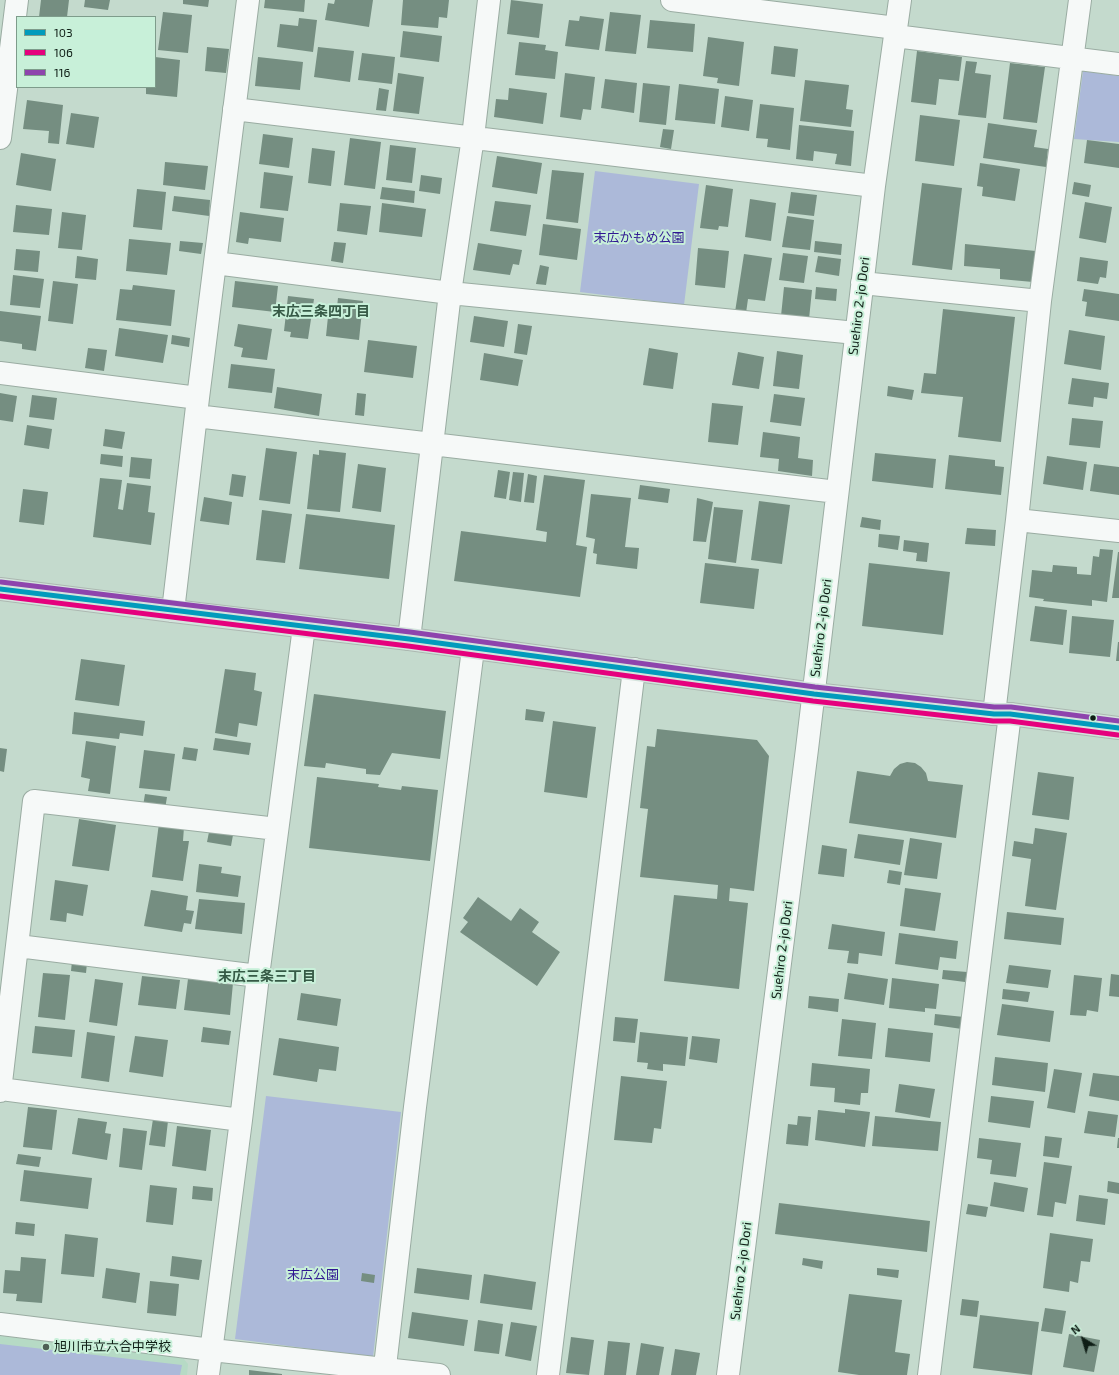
<!DOCTYPE html>
<meta charset="utf-8">
<style>
body{margin:0}
#map{position:relative;width:1119px;height:1375px;overflow:hidden;background:#c4dacd;font-family:"Exo 2",sans-serif}
canvas{display:block}
.legend{position:absolute;left:16px;top:16px;width:140px;height:72px;box-sizing:border-box;background:#c8f0d9;border:1px solid #7e9c8b;margin:0;padding:5px 7px;list-style:none;font-size:12px;color:#0e1d15}
.legend li{display:flex;align-items:center;gap:8px;height:20px}
.legend b{width:20px;border:1px solid #7e9c8b}
.north{position:absolute;left:1063px;top:1319px;width:40px;height:40px;-webkit-text-stroke:3px #c8f0d9;paint-order:stroke;rotate:322deg;font-size:11px;font-weight:700;line-height:16px;text-align:center;color:#0e1d15}
.north::after{content:'';display:block;margin:auto;width:14px;height:18px;background:#0e1d15;clip-path:polygon(50% 0,100% 100%,50% 72%,0 100%)}
</style>
<div id="map">
<canvas width="1119" height="1375"></canvas>
<ul class="legend">
<li><b style="height:5px;background:#019bbc"></b>103</li>
<li><b style="height:5px;background:#e5007d"></b>106</li>
<li><b style="height:5px;background:#8e44ad"></b>116</li>
</ul>
<div class="north">N</div>
</div>
<script>
const c = document.querySelector('canvas').getContext('2d');
c.lineJoin = 'round';
function fillPath(path, color) { c.fillStyle = color; c.fill(path, 'evenodd'); }
const toPath = rows => new Path2D(rows.map(r => 'M' + r).join(''));
function stroke(path, color, width, dash) { c.strokeStyle = color; c.lineWidth = width; c.lineCap = dash ? 'butt' : 'round'; c.setLineDash(dash || []); c.stroke(path); }
function label(font, color, halo, rows, align = 'center') {
  c.font = font + ' "Exo 2","Noto Sans JP",sans-serif'; c.lineWidth = 4; c.setLineDash([]); c.textBaseline = 'middle'; c.strokeStyle = halo; c.fillStyle = color; for (const [text, x, y, turn = 0] of rows) {
    c.save(); c.translate(x, y); c.rotate((+turn || 0) * Math.PI / 180); c.textAlign = isNaN(turn) ? turn : align; if (halo) c.strokeText(text, 0, 0); c.fillText(text, 0, 0); c.restore();
  }
}
const built = toPath([
 [0,1336,183,1358,188,1364,187,1375,0,1375]
]);
const green = toPath([
 [1083,71,1119,76,1119,142,1074,139],
 [595,171,699,184,684,305,580,292],
 [266,1096,401,1112,373,1357,235,1339],
 [0,1344,182,1365,180,1375,0,1375]
]);
const building = toPath([
 [41,0,69,0,67,17,39,17],
 [85,0,110,0,108,10,84,7],
 [183,0,209,0,208,7,183,4],
 [265,0,305,0,304,12,264,8],
 [335,0,373,0,369,27,325,20,328,3,334,4],
 [403,0,449,0,447,18,439,17,438,28,401,25],
 [511,0,543,4,539,38,507,34],
 [163,12,192,15,188,53,158,50],
 [610,12,641,15,636,54,605,51],
 [580,16,604,19,599,50,565,46,569,20,579,21],
 [299,18,317,20,313,52,277,47,280,24,298,26],
 [650,20,695,24,693,52,647,48],
 [403,31,442,36,439,62,400,57],
 [708,37,744,42,739,86,717,83,718,78,703,76],
 [519,42,546,45,545,50,558,52,555,79,515,75],
 [774,46,798,49,795,77,771,74],
 [207,47,229,49,226,73,205,71],
 [318,47,354,51,350,82,314,77],
 [917,51,962,57,959,81,939,79,936,105,911,102],
 [362,53,395,57,392,84,358,80],
 [155,57,180,60,177,97,146,94,146,87,155,87],
 [258,57,303,62,300,90,255,86],
 [966,61,977,62,975,73,991,75,986,118,958,115],
 [1010,63,1045,67,1037,123,1003,119],
 [398,73,424,77,419,114,393,111],
 [565,73,595,77,591,110,583,109,581,120,560,117],
 [605,79,637,83,634,113,601,108],
 [805,80,849,85,846,109,853,110,851,127,800,121],
 [643,83,670,86,666,125,639,122],
 [679,84,719,89,715,124,675,120],
 [379,88,389,90,386,111,376,110],
 [509,88,547,93,543,124,494,117,496,99,508,100],
 [725,96,753,100,749,131,721,127],
 [27,100,63,105,59,144,48,143,49,131,23,129],
 [760,104,794,108,790,150,767,147,768,139,756,138],
 [71,113,99,117,94,148,66,144],
 [920,115,960,120,954,166,915,161],
 [988,123,1037,130,1034,147,1048,149,1046,167,983,158],
 [799,125,854,131,851,166,835,164,837,154,814,151,813,161,796,159],
 [663,129,674,130,671,149,660,147],
 [263,134,293,138,289,168,259,164],
 [350,138,381,142,375,189,344,185],
 [1087,140,1119,144,1119,168,1084,163],
 [390,145,416,148,412,183,386,180],
 [312,148,335,151,331,186,308,183],
 [21,153,56,159,51,191,16,185],
 [497,156,542,163,537,194,492,187],
 [165,162,208,166,205,190,163,185],
 [980,163,1020,169,1015,201,982,196,983,187,977,186],
 [552,170,584,173,578,223,546,219],
 [264,172,293,176,288,211,260,208],
 [421,175,442,178,440,194,419,191],
 [1074,182,1091,185,1089,197,1072,194],
 [922,183,962,188,952,270,912,265],
 [706,185,733,189,728,227,719,226,718,230,700,228],
 [382,187,415,191,414,203,380,199],
 [137,189,166,192,162,230,133,227],
 [791,192,817,195,814,216,788,213],
 [174,196,210,200,209,216,172,211],
 [750,199,776,203,771,241,745,237],
 [495,201,531,205,526,236,490,231],
 [1085,202,1112,207,1106,243,1079,238],
 [340,203,371,206,367,235,337,231],
 [382,203,426,209,422,237,379,232],
 [16,205,52,209,49,235,13,232],
 [62,212,86,215,82,250,58,248],
 [240,212,284,218,281,242,249,238,248,244,236,242],
 [787,216,814,220,810,250,782,247],
 [543,224,581,229,577,260,539,255],
 [129,239,171,243,167,275,126,271],
 [180,241,203,243,201,254,179,251],
 [815,241,842,244,841,255,814,252],
 [334,242,346,243,343,263,331,261],
 [478,243,522,250,519,265,513,264,510,275,473,270],
 [965,244,1036,251,1033,282,1000,279,1000,269,964,266],
 [698,248,729,251,725,288,695,285],
 [16,249,40,251,38,272,14,270],
 [783,253,808,256,804,283,779,280],
 [744,254,772,258,765,301,748,299,746,313,735,312],
 [77,256,98,259,96,280,75,278],
 [818,256,841,259,839,276,815,272],
 [1080,257,1108,261,1106,278,1100,277,1098,284,1077,281],
 [540,265,549,267,546,285,536,284],
 [13,275,44,279,40,308,10,305],
 [53,281,78,284,73,324,48,321],
 [235,281,278,286,275,312,232,307],
 [133,285,175,290,171,326,116,320,120,289,132,290],
 [784,287,812,290,809,319,781,316],
 [816,287,837,289,836,301,815,299],
 [1084,289,1119,294,1119,321,1085,316,1087,302,1082,301],
 [288,296,314,299,308,339,290,337,291,332,284,331],
 [338,298,363,301,359,340,326,336,329,307,337,307],
 [943,309,1015,317,1001,442,958,437,963,397,921,393,924,373,936,374],
 [0,311,41,316,36,351,22,349,22,344,0,341],
 [474,316,508,321,504,347,470,342],
 [238,324,272,329,267,360,241,357,243,348,234,346],
 [518,324,532,326,527,355,514,353],
 [119,328,168,335,163,363,115,356],
 [1069,330,1105,336,1101,370,1064,364],
 [172,335,190,338,189,347,171,344],
 [368,340,417,346,413,378,364,372],
 [88,348,107,350,104,371,85,368],
 [649,348,678,353,673,389,643,385],
 [777,351,803,355,799,389,773,386],
 [738,352,764,357,759,389,732,385],
 [484,353,523,360,518,386,480,380],
 [231,364,275,369,272,393,228,388],
 [1072,378,1109,383,1107,399,1094,397,1093,407,1068,404],
 [888,386,914,390,912,400,887,396],
 [277,387,322,394,319,416,274,408],
 [0,393,17,396,13,422,0,420],
 [357,393,366,394,364,416,355,415],
 [774,394,805,398,801,426,770,422],
 [32,395,57,398,54,420,29,417],
 [712,403,743,406,738,445,708,442],
 [1072,418,1103,421,1100,448,1069,445],
 [27,425,52,429,49,449,24,445],
 [105,429,125,432,122,449,103,446],
 [763,432,800,437,798,458,813,460,812,476,778,471,779,459,760,457],
 [266,448,297,452,290,504,259,500],
 [319,450,346,453,340,512,307,509,313,454,319,455],
 [875,453,936,459,933,488,872,481],
 [101,454,123,456,122,467,100,464],
 [949,455,995,460,995,466,1004,467,1001,495,945,489],
 [1047,456,1087,462,1083,490,1043,484],
 [131,457,152,459,150,479,129,477],
 [358,464,386,468,381,512,352,508],
 [1094,464,1119,467,1119,495,1090,491],
 [498,470,510,472,506,499,494,497],
 [513,472,524,473,521,502,509,500],
 [232,474,246,476,243,497,229,495],
 [528,474,537,476,534,503,524,502],
 [544,475,585,480,576,545,587,547,580,597,454,581,461,531,546,542,547,532,536,530],
 [100,478,122,480,118,509,123,510,127,483,151,486,148,512,155,513,151,545,93,537],
 [640,485,670,489,668,503,638,499],
 [23,489,48,492,44,525,19,522],
 [591,494,631,498,625,547,639,548,637,569,596,564,597,554,593,553,595,539,586,537],
 [204,497,232,502,229,525,200,521],
 [697,498,713,502,706,542,693,541],
 [759,501,790,505,782,564,751,560],
 [714,507,743,510,736,563,708,559],
 [262,510,292,514,285,563,256,560],
 [306,514,395,525,389,579,299,569],
 [862,517,881,520,880,530,860,527],
 [967,528,996,530,995,546,965,544],
 [879,534,900,536,898,550,878,547],
 [904,540,929,543,927,562,916,561,917,553,903,551],
 [1100,549,1113,550,1107,602,1092,600,1092,606,1043,601,1044,599,1029,597,1032,570,1052,572,1053,565,1077,567,1077,574,1091,575,1093,556,1099,557],
 [1118,552,1119,552,1119,598,1112,598],
 [705,563,759,569,754,609,700,603],
 [869,563,950,572,943,635,862,626],
 [1035,606,1067,610,1063,645,1030,641],
 [1072,616,1114,620,1110,657,1069,653],
 [1118,642,1119,642,1119,661,1116,661],
 [81,659,125,665,119,706,75,700],
 [225,669,256,673,254,690,262,692,257,726,239,723,237,737,215,733],
 [314,694,446,711,440,759,392,753,380,775,366,774,366,769,326,763,325,768,304,766],
 [526,709,545,712,543,722,525,720],
 [74,712,145,721,143,736,120,733,119,739,72,734],
 [553,721,596,727,587,798,544,792],
 [657,729,757,740,769,756,754,891,730,888,729,901,748,903,739,989,664,981,674,895,717,899,718,885,640,877,648,809,640,808,647,746,655,747],
 [215,738,251,743,249,755,213,750],
 [86,741,116,746,110,794,88,791,90,779,81,777],
 [184,747,198,749,196,761,182,759],
 [0,748,7,749,4,772,0,771],
 [144,750,175,754,170,791,139,788],
 [907,762,915,763,921,767,926,773,928,781,963,785,956,838,849,823,857,771,890,776,894,769,900,764],
 [1038,772,1074,777,1069,820,1032,815],
 [317,777,379,784,378,787,401,790,402,786,438,790,430,861,309,848],
 [145,794,167,797,165,809,143,806],
 [79,819,116,825,109,871,72,866],
 [159,823,184,827,183,841,189,841,183,881,152,877],
 [1035,828,1067,833,1056,910,1025,906,1031,859,1012,856,1014,841,1033,844],
 [209,832,233,835,231,846,207,842],
 [858,834,904,840,900,865,854,858],
 [910,838,942,843,937,879,904,875],
 [822,845,847,849,844,877,818,874],
 [199,864,222,867,221,873,241,876,238,897,196,892],
 [889,870,902,872,900,885,887,883],
 [55,880,88,885,83,916,67,913,66,922,50,920],
 [905,888,941,893,935,931,900,926],
 [151,890,188,896,186,910,194,911,191,924,184,923,182,932,144,926],
 [478,897,511,921,520,908,539,922,532,932,560,952,537,986,460,932,468,922,463,918],
 [199,899,245,903,242,934,195,929],
 [1007,912,1064,918,1061,945,1004,939],
 [832,924,885,932,882,956,859,953,858,964,847,963,849,951,828,949],
 [899,933,958,941,956,959,940,957,938,970,895,964],
 [72,961,87,963,86,973,71,971],
 [1009,965,1051,970,1048,988,1006,983],
 [943,970,967,972,965,982,942,979],
 [43,973,70,975,65,1020,38,1017],
 [848,973,888,979,884,1005,844,999],
 [1111,974,1119,975,1119,997,1109,996],
 [1074,975,1102,978,1098,1012,1087,1010,1086,1016,1070,1015],
 [142,976,180,980,176,1009,138,1005],
 [892,978,939,984,936,1009,925,1008,925,1012,889,1008],
 [95,979,123,983,117,1026,89,1022],
 [188,979,233,983,230,1015,184,1010],
 [1003,989,1030,992,1028,1002,1002,999],
 [301,993,341,999,337,1026,297,1020],
 [809,996,839,999,838,1012,808,1008],
 [1002,1004,1054,1011,1050,1042,997,1035],
 [935,1014,964,1017,962,1029,934,1025],
 [615,1017,638,1019,635,1043,613,1041],
 [842,1019,876,1023,872,1059,838,1056],
 [35,1026,75,1030,72,1057,32,1053],
 [203,1027,231,1031,229,1045,201,1042],
 [888,1028,933,1033,930,1062,885,1057],
 [87,1032,115,1036,109,1082,81,1078],
 [640,1032,688,1037,685,1066,663,1064,663,1071,647,1069,648,1063,637,1062],
 [135,1036,168,1040,163,1077,129,1072],
 [692,1036,720,1039,717,1063,689,1059],
 [279,1038,339,1047,336,1071,319,1069,317,1082,273,1075],
 [995,1057,1048,1063,1045,1092,992,1085],
 [812,1063,870,1069,868,1093,861,1093,860,1105,834,1102,835,1088,810,1086],
 [1054,1069,1082,1073,1075,1113,1047,1108],
 [1093,1073,1119,1076,1119,1101,1089,1096],
 [621,1076,667,1081,661,1129,654,1128,652,1143,614,1140],
 [899,1084,935,1089,930,1118,895,1112],
 [991,1096,1034,1101,1030,1128,988,1122],
 [28,1107,57,1110,52,1150,23,1147],
 [845,1109,870,1112,865,1147,815,1140,818,1110,845,1113],
 [1088,1111,1118,1115,1115,1137,1084,1133],
 [798,1116,811,1117,808,1146,786,1144,788,1124,797,1125],
 [875,1116,941,1122,938,1151,872,1146],
 [78,1118,107,1122,105,1133,111,1134,107,1160,72,1154],
 [153,1119,168,1121,165,1147,149,1145],
 [177,1126,211,1130,206,1171,172,1166],
 [123,1128,147,1131,142,1170,119,1167],
 [1045,1136,1062,1138,1059,1158,1043,1156],
 [979,1138,1021,1143,1016,1177,990,1174,992,1160,977,1158],
 [1118,1138,1119,1138,1119,1148,1117,1148],
 [18,1154,41,1157,39,1167,16,1164],
 [1044,1162,1072,1166,1066,1204,1055,1202,1053,1217,1037,1215],
 [24,1170,92,1178,88,1209,20,1201],
 [1108,1181,1119,1183,1119,1194,1107,1192],
 [994,1182,1028,1188,1024,1212,990,1206],
 [150,1185,177,1188,173,1225,146,1222],
 [193,1186,213,1188,212,1201,192,1199],
 [1079,1195,1108,1199,1105,1225,1076,1221],
 [779,1203,930,1221,927,1252,775,1234],
 [968,1204,988,1207,986,1217,966,1214],
 [16,1222,35,1224,34,1236,15,1234],
 [1050,1233,1093,1239,1090,1262,1081,1261,1078,1283,1070,1281,1069,1292,1043,1288],
 [65,1234,98,1238,94,1277,61,1274],
 [172,1256,202,1260,199,1280,170,1276],
 [21,1257,46,1259,42,1303,16,1301,17,1294,3,1293,5,1270,20,1271],
 [803,1258,823,1261,822,1269,802,1265],
 [106,1268,140,1273,136,1303,102,1298],
 [417,1268,472,1275,469,1300,414,1293],
 [877,1268,899,1270,898,1278,877,1275],
 [362,1273,375,1275,374,1283,361,1281],
 [484,1274,536,1282,532,1310,480,1303],
 [150,1281,179,1284,176,1316,147,1313],
 [849,1294,902,1300,895,1352,910,1354,907,1375,859,1375,838,1372],
 [962,1299,979,1301,977,1317,960,1315],
 [1045,1308,1066,1311,1062,1334,1041,1331],
 [412,1312,468,1320,464,1346,408,1338],
 [980,1315,1039,1322,1032,1375,973,1368],
 [478,1320,503,1324,499,1354,474,1351],
 [511,1322,537,1326,531,1361,505,1356],
 [1069,1334,1100,1340,1094,1372,1063,1367],
 [571,1337,594,1340,589,1375,566,1373],
 [608,1341,630,1343,626,1375,604,1375],
 [641,1343,664,1347,659,1375,636,1375],
 [675,1349,700,1353,696,1375,671,1375],
 [249,1370,282,1374,282,1375,249,1375]
]);
const street = toPath([
 [672,0,896,28],
 [895,36,1119,64],
 [234,109,874,186],
 [0,138,17,0],
 [215,263,450,293,856,333],
 [862,283,1040,301],
 [0,373,198,398],
 [196,416,837,492],
 [1017,520,1119,531],
 [173,611,198,398,248,0],
 [409,639,450,293,473,137,489,0],
 [994,714,1017,520,1040,301,1080,0],
 [18,946,258,976],
 [0,1089,241,1120],
 [0,1091,34,801,277,829],
 [0,1324,212,1350,439,1375],
 [208,1375,241,1120,258,976,304,627],
 [384,1375,415,1107,473,649],
 [548,1375,634,669],
 [728,1375,807,749,874,186,900,0],
 [929,1375,1010,714]
]);
const primary = toPath([
 [0,589,173,611,409,639,814,694,994,714,1010,714,1119,728]
]);
const bus1 = toPath([
 [0,589,409,639,814,694,994,714,1010,714,1119,728]
]);
const bus2 = toPath([
 [0,596,408,646,813,701,993,721,1010,721,1118,735]
]);
const bus3 = toPath([
 [1,582,410,632,815,687,994,707,1011,707,1119,721]
]);
const markers = [
 [1093,718,3.5,"#0e1d15"],
 [46,1347,4,"#4e5f55"]
];
const parkNames = [
 ["末広かもめ公園",639,238],
 ["末広公園",313,1275]
];
const streetNames = [
 ["Suehiro 2-jo Dori",859,306,-83],
 ["Suehiro 2-jo Dori",821,628,-83],
 ["Suehiro 2-jo Dori",782,950,-83],
 ["Suehiro 2-jo Dori",741,1271,-83]
];
const poiNames = [
 ["旭川市立六合中学校",54,1347]
];
const neighbourhoodNames = [
 ["末広三条四丁目",321,311],
 ["末広三条三丁目",267,976]
];
fillPath(built, '#b6dac5');
fillPath(green, '#acb9d9');
fillPath(building, '#758e81');
stroke(street, '#9aaca2', 24);
stroke(primary, '#acb8b1', 24);
stroke(street, '#f6f9f8', 22);
stroke(primary, '#d4e4dd', 22);
stroke(bus1, '#019bbc', 5);
stroke(bus2, '#e5007d', 5);
stroke(bus3, '#8e44ad', 5);
for (const [x, y, r, color] of markers) { const dot = new Path2D(); dot.arc(x, y, r, 0, 2 * Math.PI); c.fillStyle = color; c.fill(dot); stroke(dot, '#c8f0d9', 1.5); }
label('13px', '#2f1692', '#c8f0d9', parkNames);
label('13px', '#0e1d15', '#c8f0d9', streetNames);
label('13px', '#0e1d15', '#c8f0d9', poiNames, 'left');
label('bold 14px', '#365a46', '#c8f0d9', neighbourhoodNames);
</script>
